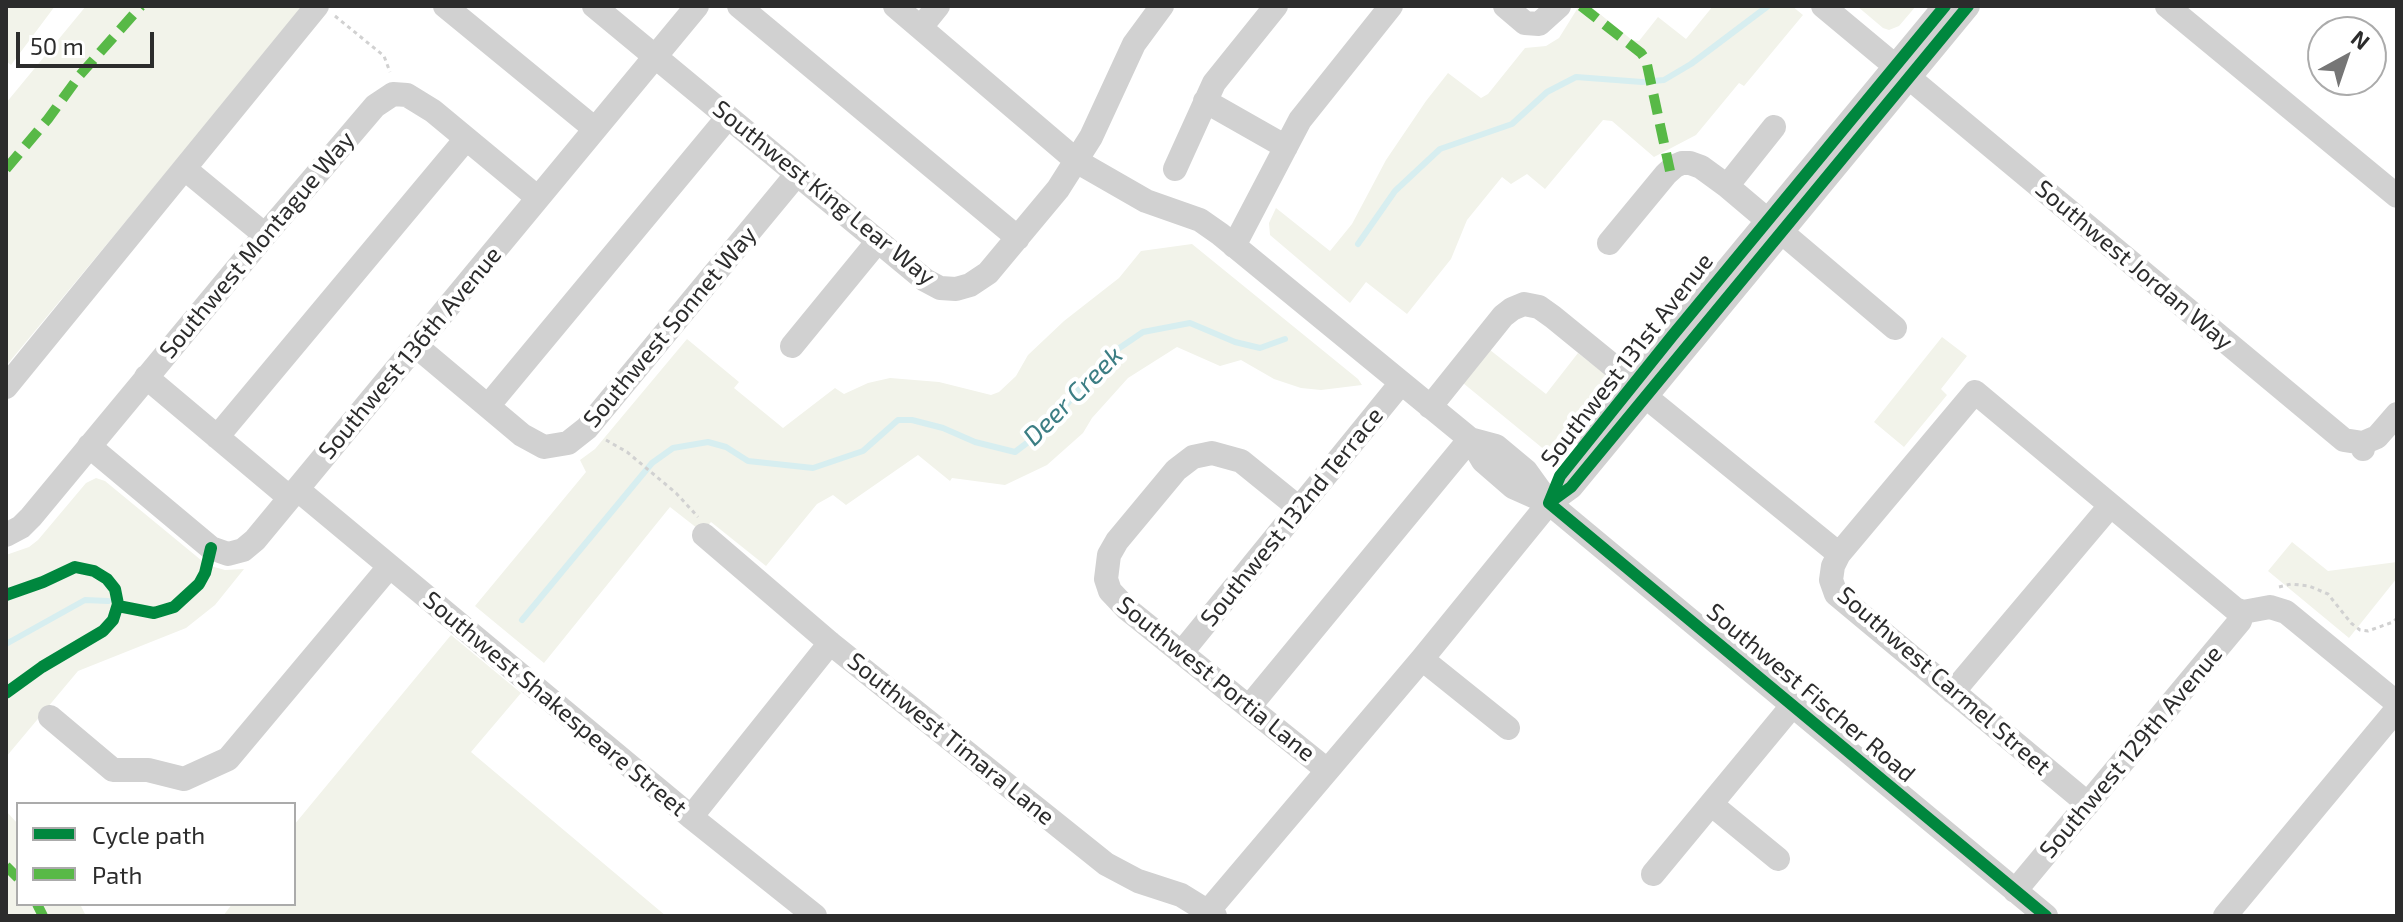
<!DOCTYPE html>
<style>
body{margin:0}
#map{position:relative;width:2403px;height:922px;overflow:hidden;background:#fff;font-family:"Exo 2",sans-serif}
canvas{display:block}
.frame{position:absolute;inset:0;border:8px solid #2c2c2c;pointer-events:none}
.legend{position:absolute;left:16px;top:802px;width:280px;height:104px;box-sizing:border-box;background:#fff;border:2px solid #ababab;margin:0;padding:10px 14px;list-style:none;font-size:24px;color:#2c2c2c}
.legend li{display:flex;align-items:center;gap:16px;height:40px}
.legend b{width:40px;border:2px solid #ababab}
.north{position:absolute;left:2307px;top:16px;width:80px;height:80px;box-sizing:border-box;background:#fff;border:2px solid #ababab;border-radius:50%;rotate:40deg;font-size:22px;font-weight:700;line-height:32px;text-align:center;color:#2c2c2c}
.north::after{content:'';display:block;margin:auto;width:28px;height:36px;background:#767676;clip-path:polygon(50% 0,100% 100%,50% 72%,0 100%)}
.scale{position:absolute;left:16px;top:32px;width:138px;height:36px;box-sizing:border-box;border:4px solid #2c2c2c;border-top:0;padding-left:10px;font-size:24px;line-height:28px;white-space:nowrap;color:#2c2c2c;-webkit-text-stroke:6px #fff;paint-order:stroke}
</style>
<div id="map">
<canvas width="2403" height="922"></canvas>
<div class="frame"></div>
<ul class="legend">
<li><b style="height:10px;background:#00873e"></b>Cycle path</li>
<li><b style="height:10px;background:#58b947"></b>Path</li>
</ul>
<div class="north">N</div>
<div class="scale">50 m</div>
</div>
<script>
const c = document.querySelector('canvas').getContext('2d');
c.lineJoin = 'round';
function fillPath(path, color) { c.fillStyle = color; c.fill(path, 'evenodd'); }
const toPath = rows => new Path2D(rows.map(r => 'M' + r).join(''));
function stroke(path, color, width, dash) { c.strokeStyle = color; c.lineWidth = width; c.lineCap = dash ? 'butt' : 'round'; c.setLineDash(dash || []); c.stroke(path); }
function label(font, color, halo, rows, align = 'center') {
  c.font = font + ' "Exo 2",sans-serif'; c.lineWidth = 8; c.setLineDash([]); c.textBaseline = 'middle'; c.strokeStyle = halo; c.fillStyle = color; for (const [text, x, y, turn = 0] of rows) {
    c.save(); c.translate(x, y); c.rotate((+turn || 0) * Math.PI / 180); c.textAlign = isNaN(turn) ? turn : align; if (halo) c.strokeText(text, 0, 0); c.fillText(text, 0, 0); c.restore();
  }
}
const green = toPath([
 [6,6,55,6,11,65,6,61],
 [86,6,304,6,6,366,6,103],
 [1579,6,1590,6,1632,40,1639,41,1658,17,1686,39,1713,6,1792,6,1803,15,1744,86,1739,83,1696,135,1654,157,1612,121,1603,120,1545,189,1527,174,1511,184,1502,177,1467,220,1451,259,1407,314,1366,282,1350,303,1270,235,1269,223,1276,208,1330,251,1352,224,1386,160,1426,101,1448,73,1481,98,1488,94,1525,48,1546,46,1559,38],
 [1857,6,1916,6,1899,26,1889,30,1883,28],
 [1192,244,1358,379,1362,385,1321,390,1301,388,1274,379,1241,360,1220,366,1177,347,1128,378,1092,418,1083,433,1047,465,1005,485,952,478,950,481,918,455,846,505,833,495,817,504,766,566,711,522,702,532,670,507,544,663,475,606,586,472,580,460,595,449,687,339,739,382,734,388,783,428,835,388,844,394,868,383,890,378,939,382,991,395,999,392,1016,376,1028,355,1064,321,1119,278,1141,251],
 [1942,337,1967,356,1941,389,1947,395,1904,447,1874,422],
 [1490,350,1546,394,1578,353,1609,377,1546,451,1463,383],
 [96,478,105,481,207,565,225,570,244,569,215,605,186,628,78,671,6,757,6,555,29,547,38,540,86,483],
 [2292,542,2328,571,2397,562,2397,578,2349,638,2268,571],
 [451,635,521,693,471,752,666,916,223,916,232,904,294,904,294,825],
 [6,811,18,824,18,904,80,904,86,916,6,916]
]);
const stream = toPath([
 [1358,244,1395,191,1440,149,1512,124,1547,92,1576,77,1642,82,1664,80,1691,64,1768,6],
 [522,620,652,463,673,448,708,442,726,447,748,461,813,468,863,451,898,420,912,420,943,428,975,442,1015,452,1048,427,1091,375,1115,351,1143,332,1190,323,1235,342,1260,348,1285,339],
 [6,644,85,600,108,601]
]);
const path = toPath([
 [335,16,384,56,390,72],
 [606,440,627,452,676,493,698,517],
 [2279,587,2291,584,2309,586,2328,594,2351,623,2360,630,2368,631,2393,622,2397,618]
]);
const minor = toPath([
 [445,6,595,129],
 [594,6,925,280,940,288,956,289,970,285,988,273,1058,189,1091,137,1134,44,1162,6],
 [739,6,1018,238],
 [895,6,1078,162,1146,201,1200,220,1220,234,1470,439,1483,461,1513,487,1549,503],
 [1505,6,1525,23,1539,24,1559,6],
 [1823,6,2344,440,2363,443,2363,449],
 [2167,6,2397,196],
 [921,27,938,6],
 [1205,101,1286,147],
 [185,169,265,235],
 [1175,169,1214,83,1276,6],
 [1727,186,1774,127],
 [1609,243,1666,174,1675,166,1682,163,1690,163,1701,167,1727,186,1895,328],
 [1234,246,1300,120,1391,6],
 [416,346,522,435,544,447,568,443,587,428,797,174],
 [792,346,878,241],
 [146,377,290,498],
 [6,387,317,6],
 [1646,397,1839,554,1833,566,1831,580,1836,594,2088,804],
 [488,406,728,117],
 [1430,407,1503,316,1512,309,1524,304,1539,307,1553,317,1634,383],
 [217,437,466,139],
 [1470,439,1496,446,1526,471,1549,503,2046,916],
 [1589,440,1673,335,1945,6],
 [2363,443,2377,437,2397,414],
 [89,446,211,548,228,554,243,550,255,540,697,6],
 [297,489,691,817,815,916],
 [1299,508,1241,461,1212,453,1193,457,1176,470,1117,541,1109,555,1106,579,1110,591,1127,609,1327,770],
 [6,535,21,527,31,517,265,235,375,106,393,94,407,95,433,111,538,198],
 [704,535,830,643,1106,864,1138,881,1181,895,1215,916],
 [1839,554,1975,392,2235,609,2243,612,2270,607,2286,612,2397,703],
 [1182,652,1401,383],
 [1422,659,1508,728],
 [1953,692,2110,506],
 [1249,707,1470,439],
 [50,717,113,770,148,770,184,779,228,759,389,567],
 [1711,804,1778,859],
 [691,817,830,643],
 [1653,874,1792,706],
 [2015,891,2240,621,2243,612],
 [1204,916,1422,659,1549,503,1571,487,1968,6],
 [2225,916,2397,709]
]);
const quiet = toPath([
 [1581,6,1641,53,1646,60,1670,171],
 [6,169,48,119,80,75,141,6],
 [6,866,18,878],
 [37,904,43,916]
]);
const cycleway = toPath([
 [1549,503,1571,487,1968,6],
 [1549,503,2046,916],
 [1549,503,1560,476,1673,335,1945,6],
 [6,595,43,582,75,567,94,571,107,579,115,589,118,604,113,620,103,631,42,667,6,693],
 [118,606,154,613,174,607,199,584,205,573,211,548]
]);
const streetNames = [
 ["Southwest King Lear Way",824,193,39],
 ["Southwest Montague Way",257,245,-50],
 ["Southwest Jordan Way",2134,265,40],
 ["Southwest Sonnet Way",670,327,-50],
 ["Southwest 136th Avenue",410,353,-50],
 ["Southwest 131st Avenue",1627,360,-52],
 ["Southwest 132nd Terrace",1292,517,-51],
 ["Southwest Portia Lane",1216,679,39],
 ["Southwest Carmel Street",1944,681,41],
 ["Southwest Fischer Road",1811,693,40],
 ["Southwest Shakespeare Street",555,704,40],
 ["Southwest Timara Lane",951,739,39],
 ["Southwest 129th Avenue",2131,752,-50]
];
const waterNames = [
 ["Deer Creek",1073,396,-45]
];
fillPath(green, '#f2f3ea');
stroke(stream, '#d7eef0', 6);
stroke(path, '#d1d1d1', 3, [4, 4]);
stroke(minor, '#d1d1d1', 24);
stroke(quiet, '#58b947', 10, [20, 10]);
stroke(cycleway, '#00873e', 12);
label('24px', '#2c2c2c', '#fff', streetNames);
label('italic 26px', '#3c7e84', '#fff', waterNames);
</script>
